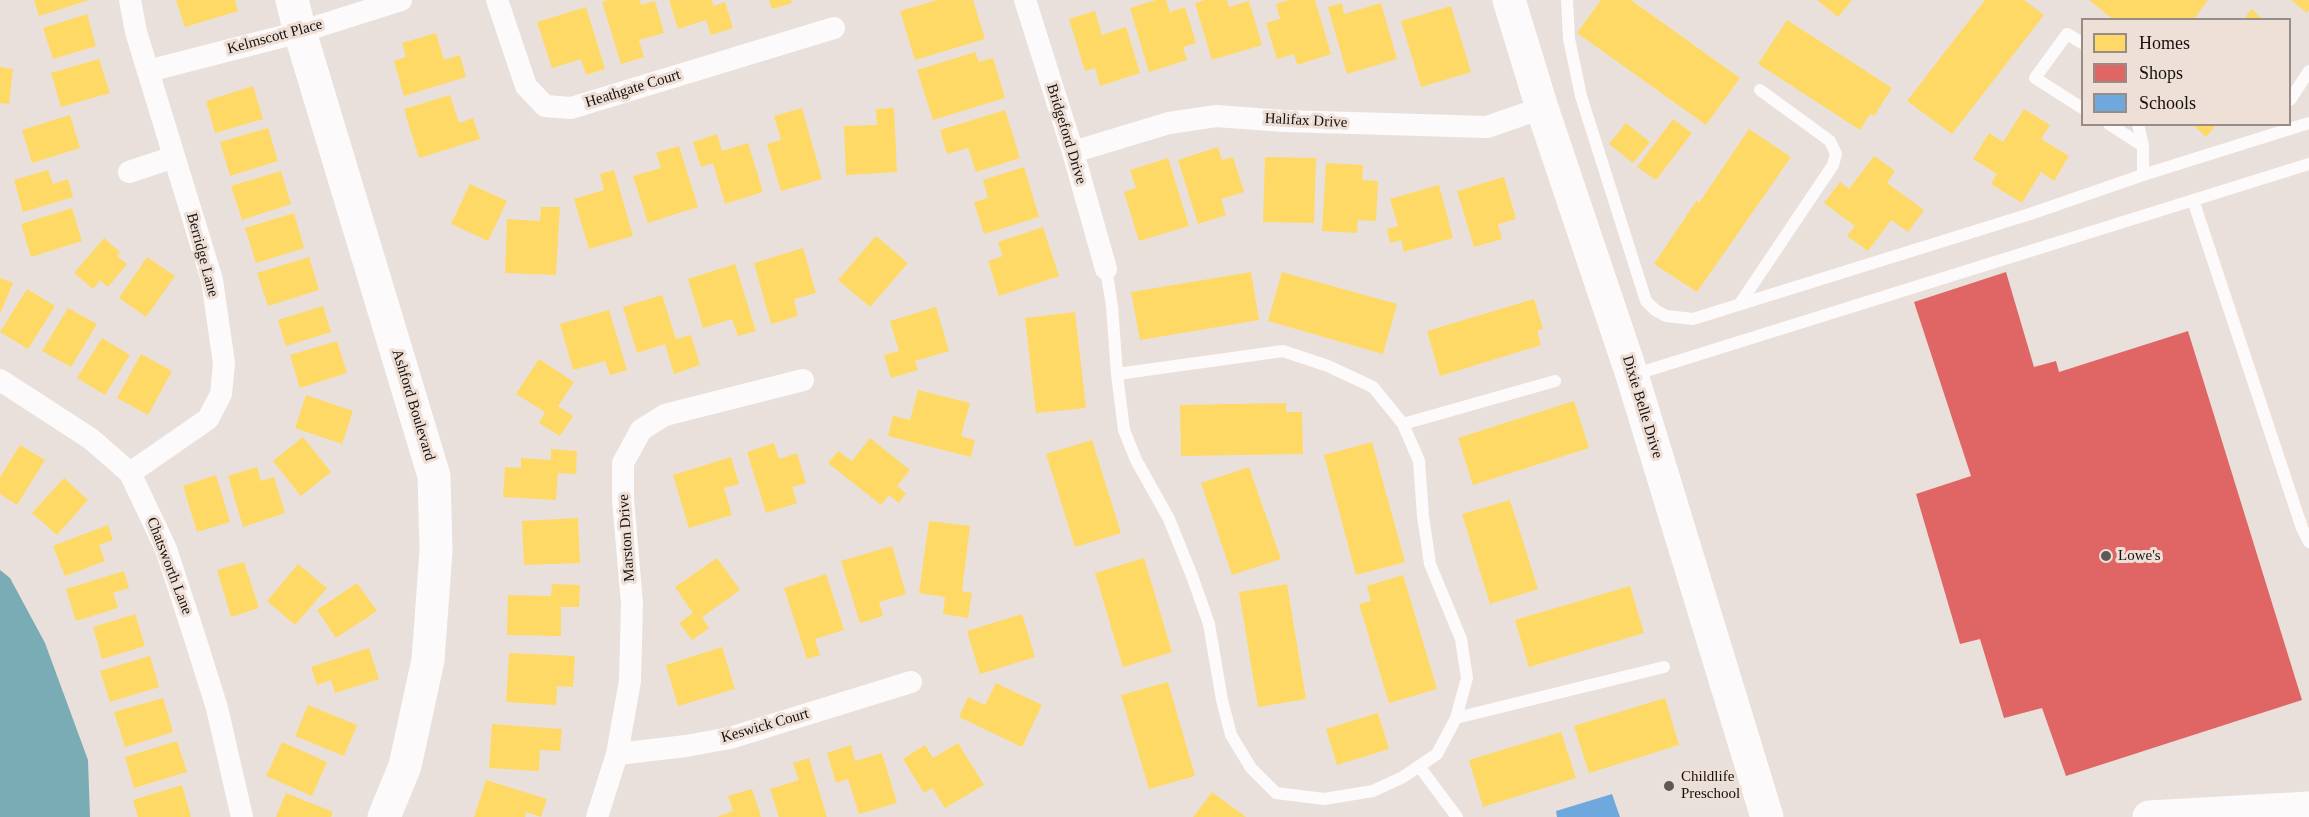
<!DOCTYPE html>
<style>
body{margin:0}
#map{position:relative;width:2309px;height:817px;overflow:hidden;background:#e9e0dc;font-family:Georgia,serif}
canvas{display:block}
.legend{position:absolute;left:2081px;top:18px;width:210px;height:108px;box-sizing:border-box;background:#eedfd7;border:2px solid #978c86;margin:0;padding:8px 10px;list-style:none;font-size:18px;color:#15100d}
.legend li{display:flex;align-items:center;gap:12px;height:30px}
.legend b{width:30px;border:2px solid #978c86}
</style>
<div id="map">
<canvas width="2309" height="817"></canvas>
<ul class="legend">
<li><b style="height:16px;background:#ffd966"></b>Homes</li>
<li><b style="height:16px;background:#e06666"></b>Shops</li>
<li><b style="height:16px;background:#6fa8dc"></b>Schools</li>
</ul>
</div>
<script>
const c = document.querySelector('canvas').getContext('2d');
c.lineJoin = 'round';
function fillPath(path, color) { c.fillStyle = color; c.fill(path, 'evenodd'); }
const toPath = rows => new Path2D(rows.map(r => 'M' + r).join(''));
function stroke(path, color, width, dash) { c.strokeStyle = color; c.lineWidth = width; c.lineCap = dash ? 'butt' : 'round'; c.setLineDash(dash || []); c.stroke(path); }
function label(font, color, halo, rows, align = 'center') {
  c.font = font + ' Georgia,serif'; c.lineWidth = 6; c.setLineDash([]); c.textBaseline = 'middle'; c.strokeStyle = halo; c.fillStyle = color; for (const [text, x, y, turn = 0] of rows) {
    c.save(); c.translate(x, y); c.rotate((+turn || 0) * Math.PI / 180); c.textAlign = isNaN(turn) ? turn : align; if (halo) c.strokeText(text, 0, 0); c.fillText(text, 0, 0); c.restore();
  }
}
const water = toPath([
 [0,570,10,578,45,643,88,760,90,817,0,817]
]);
const homes = toPath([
 [34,0,89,0,39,16],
 [176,0,235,0,238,11,185,27],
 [609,0,640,0,641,5,655,1,664,33,639,40,644,57,621,64,602,2],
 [669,0,712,0,713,6,725,2,733,28,711,35,706,20,678,29],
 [769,0,791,0,792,3,772,9],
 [937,0,973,0,985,39,915,60,900,11],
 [1156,0,1166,0,1170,12,1185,7,1196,43,1183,47,1187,60,1149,72,1130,8],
 [1205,0,1227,0,1229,7,1249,1,1262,45,1212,60,1195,3],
 [1289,0,1315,0,1331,54,1297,65,1294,54,1277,59,1266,23,1280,19,1276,4],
 [1601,0,1631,0,1740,78,1706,125,1577,33],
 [1817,0,1852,0,1838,17],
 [1985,0,2024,0,2044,15,1952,134,1907,101],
 [2089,0,2208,0,2193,20,2114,20],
 [2291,0,2309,0,2309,10,2307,13],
 [1342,3,1344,14,1381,3,1397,59,1347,74,1328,7],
 [1451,6,1471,72,1421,87,1401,21],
 [586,7,605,69,586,75,581,59,552,68,537,22],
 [2252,9,2263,20,2243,20],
 [1095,11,1102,35,1126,27,1140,73,1100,86,1095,68,1085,71,1069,19],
 [87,14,96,46,53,59,43,28],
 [1787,20,1892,88,1874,116,1870,114,1860,130,1758,64],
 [436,33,444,60,460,55,466,77,404,96,394,61,406,57,402,43],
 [975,52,979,62,993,58,1005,98,933,120,917,70],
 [99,59,110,93,61,107,51,73],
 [0,67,13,69,9,104,0,103],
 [253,86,263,119,215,133,206,101],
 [450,95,459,123,473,118,480,139,419,158,404,109],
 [802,108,822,179,781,191,767,144,781,140,774,116],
 [894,108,897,172,846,175,844,126,877,125,876,109],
 [2024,109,2050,125,2041,139,2069,156,2054,181,2041,172,2022,203,1991,184,1997,174,1973,159,1989,133,2003,142],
 [1005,110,1020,158,976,172,968,148,947,154,940,130],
 [70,115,80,148,32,163,22,130],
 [1673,119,1692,133,1656,180,1637,167],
 [1626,123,1650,142,1633,163,1609,144],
 [2192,124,2217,124,2206,137],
 [268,128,278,161,230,176,220,142],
 [1749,129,1791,157,1697,292,1654,264,1697,200,1699,203],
 [717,134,722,151,748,143,763,192,725,204,713,163,701,167,693,142],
 [679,146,698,207,648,223,633,176,661,168,656,153],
 [1218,147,1222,160,1233,157,1244,192,1221,199,1226,215,1198,224,1178,160],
 [1874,156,1895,171,1887,183,1924,210,1908,232,1891,220,1868,251,1847,236,1855,226,1824,203,1840,182,1849,189],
 [1265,157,1316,158,1314,223,1263,222],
 [1168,158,1189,226,1139,241,1124,192,1136,188,1130,170],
 [1326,163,1363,165,1362,180,1378,181,1376,221,1358,220,1357,233,1322,231],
 [1024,167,1039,217,984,234,974,202,988,198,983,180],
 [48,170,53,184,68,179,73,197,23,212,14,180],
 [614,170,633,236,589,249,574,199,604,190,600,174],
 [281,171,291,204,242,220,231,186],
 [1504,177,1516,219,1498,224,1502,239,1474,247,1457,191],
 [470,184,507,201,488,241,451,224],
 [1439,185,1453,238,1404,252,1401,240,1390,243,1387,229,1398,226,1390,199],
 [541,207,560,207,556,275,505,273,507,219,540,221],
 [72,208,82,241,31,257,21,224],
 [294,213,304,248,256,263,245,228],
 [1043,227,1059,276,999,296,988,261,1003,256,998,242],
 [876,236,908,263,870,307,838,280],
 [104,238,120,252,117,256,127,264,108,287,100,280,93,289,74,273],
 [803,248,816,293,794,299,798,316,771,324,754,263],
 [147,257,175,276,146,317,119,298],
 [309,257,319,290,268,306,257,273],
 [735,264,756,331,738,336,732,319,703,328,688,279],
 [1251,272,1259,320,1140,340,1131,292],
 [1282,272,1397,304,1383,354,1268,321],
 [0,278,13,283,0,314],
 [27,289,55,306,28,349,0,332],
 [662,295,676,339,691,335,700,365,674,374,665,344,637,353,623,307],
 [1534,299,1543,329,1537,331,1541,345,1440,376,1427,331],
 [323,306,331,332,286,346,278,320],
 [936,307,949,351,915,361,918,370,891,378,884,355,899,351,890,321],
 [68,308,97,324,71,367,42,351],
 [609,310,627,370,610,375,605,361,573,370,560,324],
 [1075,312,1086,408,1036,413,1025,318],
 [102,338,130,355,105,395,77,378],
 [337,341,347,373,300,388,290,355],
 [141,354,172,371,148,415,117,398],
 [539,359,574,382,558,406,573,416,560,436,539,423,545,412,516,394],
 [918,390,970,403,961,436,975,440,971,457,888,436,893,416,910,420],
 [306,395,353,411,342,444,295,428],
 [1574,401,1589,448,1473,485,1458,438],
 [1286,403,1286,412,1302,412,1303,454,1181,456,1180,405],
 [303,437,331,472,301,496,273,461],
 [870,438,910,470,897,486,906,493,899,503,889,495,881,505,828,463,838,451,852,461],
 [1092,440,1121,533,1075,547,1046,454],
 [1372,442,1405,562,1356,575,1324,455],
 [774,443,779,459,797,453,806,483,792,487,797,503,766,513,747,452],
 [20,445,45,460,17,505,0,494,0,477],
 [551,449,577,451,576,474,558,473,556,500,503,497,505,467,521,468,521,458,551,460],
 [731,457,739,484,724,488,732,515,689,528,673,475],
 [257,467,261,481,274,477,285,513,243,527,228,476],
 [1249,467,1281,559,1232,575,1201,483],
 [216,475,230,522,197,532,183,486],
 [64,478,88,500,57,535,32,513],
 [1510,500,1538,589,1490,604,1462,514],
 [578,518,580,563,524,565,522,521],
 [929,521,970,526,962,591,972,593,968,618,943,614,945,597,919,593],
 [108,525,113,540,99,545,105,561,65,576,53,546],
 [892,546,906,594,879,602,883,616,860,623,841,561],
 [717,558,740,590,702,617,709,628,692,640,679,623,693,613,675,587],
 [1144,558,1172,652,1123,667,1095,573],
 [244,562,259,608,231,617,217,570],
 [298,564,327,588,295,625,267,601],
 [124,571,129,588,113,593,118,608,76,621,66,589],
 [826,574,844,630,815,639,820,655,807,659,784,588],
 [1403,575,1437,689,1389,703,1359,604,1371,601,1367,586],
 [357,583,377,611,336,638,317,610],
 [552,584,580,585,579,607,561,607,561,636,507,635,508,595,551,596],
 [1287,584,1306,699,1258,707,1239,592],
 [1630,586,1644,633,1529,667,1515,620],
 [135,614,145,646,102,659,93,627],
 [1022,614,1035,657,980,674,967,631],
 [722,647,735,689,678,706,666,665],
 [369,648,379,679,335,693,331,680,317,685,311,667],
 [509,653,575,656,573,687,557,686,556,705,506,702],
 [150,656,159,687,110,702,100,671],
 [1168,682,1195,776,1149,789,1121,695],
 [996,683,1042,705,1022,747,959,717,968,697,985,705],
 [163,698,173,732,125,747,114,712],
 [1665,698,1679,745,1589,773,1574,726],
 [308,705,357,725,344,756,295,736],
 [1378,713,1389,749,1337,765,1326,729],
 [492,724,562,729,560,751,540,750,539,771,489,768],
 [1561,732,1576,778,1483,807,1469,760],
 [177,741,187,772,134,788,125,757],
 [282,742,327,762,312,796,266,776],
 [958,743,984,785,945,808,932,788,924,793,903,759,925,745,933,758],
 [851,745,855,761,882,753,897,803,859,814,848,779,836,783,827,753],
 [809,758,827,817,779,817,770,789,799,780,793,763],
 [486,780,547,799,541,817,526,812,525,817,474,817],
 [182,785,191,817,138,817,133,800],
 [752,789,761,817,717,817,733,811,728,796],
 [1212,792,1246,817,1193,817],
 [286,793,333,812,331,817,276,817]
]);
const shops = toPath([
 [2006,272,2034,367,2056,361,2059,372,2188,331,2302,700,2066,776,2042,708,2004,718,1980,639,1960,644,1916,494,1971,476,1914,302]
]);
const schools = toPath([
 [1612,794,1620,817,1557,817,1556,811]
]);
const lane = toPath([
 [1567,0,1569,39,1581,96,1646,301,1655,310,1666,316,1693,319,2030,214,2143,175,2309,123],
 [2082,43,2067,34,2035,78,2082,108],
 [2290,100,2309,71],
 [2109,124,2143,146],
 [2138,124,2143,146,2143,175],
 [2193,200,2302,528,2309,542],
 [1106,269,1112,306,1117,374,1283,351,1328,366,1373,387,1403,424,1419,461,1423,516,1430,564,1461,639,1467,678,1456,718,1437,754,1403,777,1373,791,1324,799,1276,793,1251,768,1231,735,1222,700,1209,624,1192,576,1169,519,1136,460,1124,430,1117,374],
 [1739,305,1833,165,1836,154,1830,141,1760,90],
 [1633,375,2309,164],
 [1403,424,1555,381],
 [1456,718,1664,667],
 [1419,766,1457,817]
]);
const street = toPath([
 [497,0,526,86,545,106,571,108,834,28],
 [1025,0,1073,152,1106,269],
 [148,71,300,32,401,0],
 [1073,152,1169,123,1216,116,1284,121,1487,127,1542,108],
 [129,172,174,157],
 [0,380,91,439,130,473,166,549,195,638,217,708,242,817],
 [130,473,208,419,221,394,224,363,212,280,136,32,130,0],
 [617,754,686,746,730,738,911,682],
 [597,817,617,754,630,681,632,604,623,499,623,463,641,430,665,415,803,380]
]);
const secondary = toPath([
 [292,0,300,32,434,476,436,551,428,660,405,766,384,817],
 [1509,0,1542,108,1632,375,1767,817],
 [2149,817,2309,808]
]);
const markers = [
 [2106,556,6,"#5f5955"],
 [1669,786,6,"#5f5955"]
];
const streetNames = [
 ["Kelmscott Place",275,37,-15],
 ["Heathgate Court",633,89,-17],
 ["Halifax Drive",1306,121,3],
 ["Bridgeford Drive",1066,134,73],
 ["Berridge Lane",202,255,75],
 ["Ashford Boulevard",413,405,73],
 ["Dixie Belle Drive",1642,407,73],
 ["Marston Drive",627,538,-94],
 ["Chatsworth Lane",169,566,69],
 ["Keswick Court",765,726,-16]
];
const poiNames = [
 ["Lowe's",2118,556],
 ["Childlife",1681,777],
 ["Preschool",1681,794]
];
fillPath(water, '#79acb5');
fillPath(homes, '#ffd966');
fillPath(shops, '#e06666');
fillPath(schools, '#6fa8dc');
stroke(lane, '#fcfafa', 12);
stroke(street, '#fcfafa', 22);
stroke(secondary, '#fcfafa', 33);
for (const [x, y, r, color] of markers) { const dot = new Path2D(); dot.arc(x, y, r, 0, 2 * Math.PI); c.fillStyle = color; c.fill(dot); stroke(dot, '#eedfd7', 2); }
label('15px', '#15100d', '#eedfd7', streetNames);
label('15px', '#15100d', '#eedfd7', poiNames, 'left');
</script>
